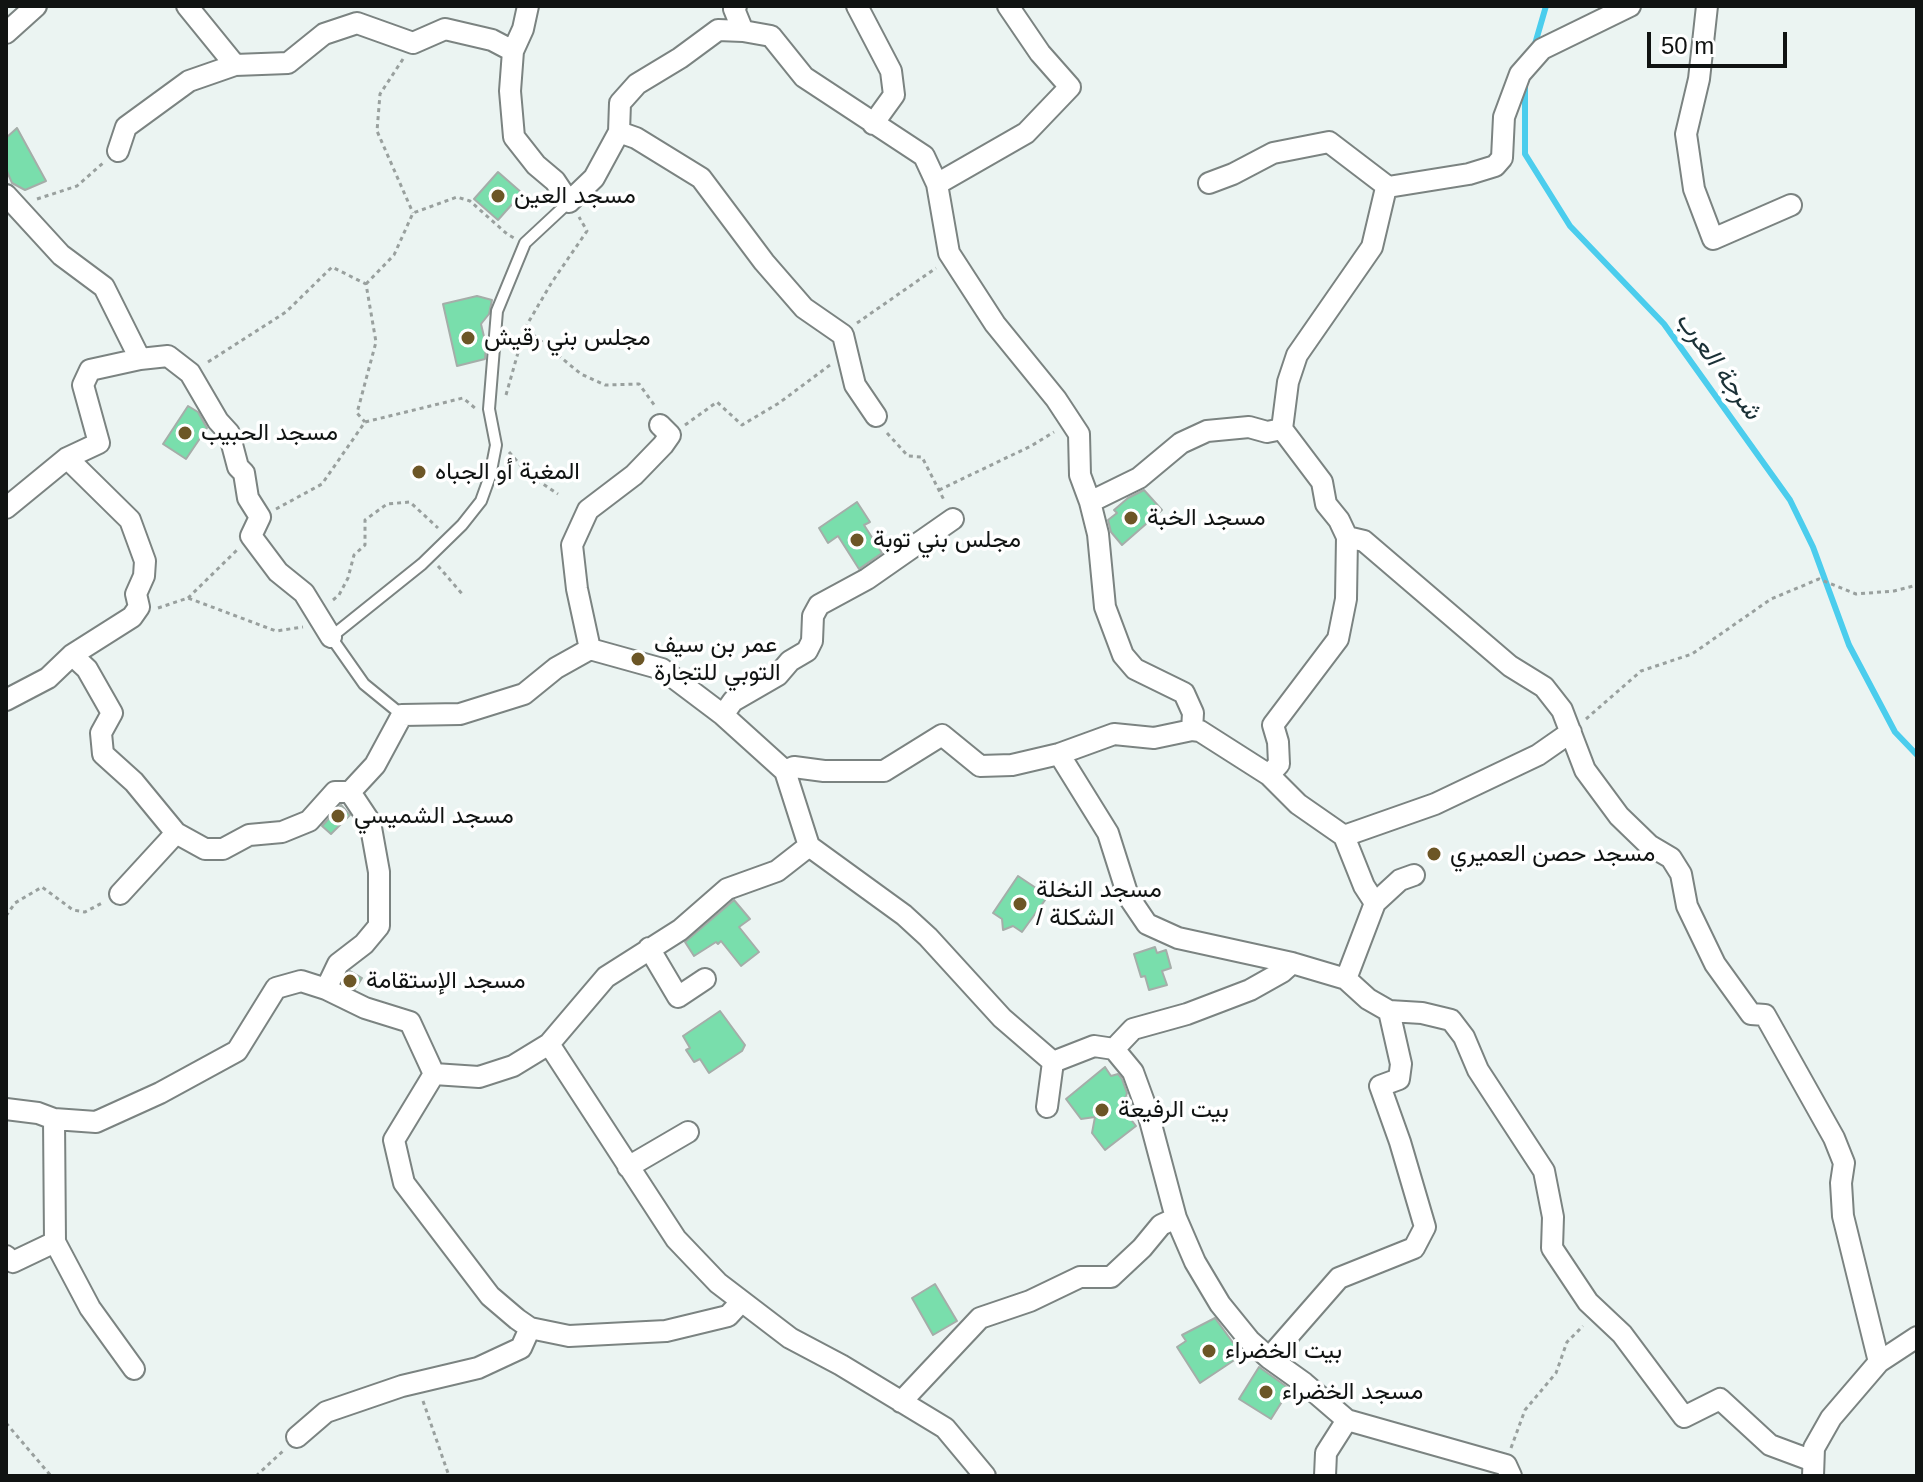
<!DOCTYPE html>
<meta charset="utf-8">
<style>
body{margin:0}
#map{position:relative;width:1923px;height:1482px;overflow:hidden;background:#ebf4f2;font-family:Arial,sans-serif}
canvas{display:block}
.frame{position:absolute;inset:0;border:8px solid #101312;pointer-events:none}
.scale{position:absolute;left:1647px;top:32px;width:140px;height:36px;box-sizing:border-box;border:4px solid #101312;border-top:0;padding-left:10px;font-size:24px;line-height:28px;white-space:nowrap;color:#101312;-webkit-text-stroke:6px #fff;paint-order:stroke}
</style>
<div id="map">
<canvas width="1923" height="1482"></canvas>
<div class="frame"></div>
<div class="scale">50 m</div>
</div>
<script>
const c = document.querySelector('canvas').getContext('2d');
c.lineJoin = 'round';
const toPath = rows => new Path2D(rows.map(r => 'M' + r).join(''));
function stroke(path, color, width, dash) { c.strokeStyle = color; c.lineWidth = width; c.lineCap = dash ? 'butt' : 'round'; c.setLineDash(dash || []); c.stroke(path); }
function fillPath(path, color) { c.fillStyle = color; c.fill(path, 'evenodd'); }
function label(font, color, halo, rows, align = 'center') {
  c.font = font + ' Arial,Vazirmatn,sans-serif'; c.lineWidth = 7; c.setLineDash([]); c.textBaseline = 'middle'; c.strokeStyle = halo; c.fillStyle = color; for (const [text, x, y, turn = 0] of rows) {
    c.save(); c.translate(x, y); c.rotate((+turn || 0) * Math.PI / 180); c.textAlign = isNaN(turn) ? turn : align; if (halo) c.strokeText(text, 0, 0); c.fillText(text, 0, 0); c.restore();
  }
}
const stream = toPath([
 [1535,44,1546,6],
 [1525,82,1525,154,1570,226,1664,324,1790,500,1813,547,1849,645,1895,732,1917,755]
]);
const building = toPath([
 [17,128,46,181,25,190,12,183,6,169,6,138,17,128],
 [498,172,522,193,498,220,474,199,498,172],
 [477,296,492,300,489,314,481,324,486,345,485,359,457,366,443,304,477,296],
 [188,406,198,412,207,428,186,459,163,444,188,406],
 [1144,490,1162,510,1122,545,1111,532,1108,520,1117,513,1114,510,1128,498,1144,490],
 [857,502,870,522,864,525,882,553,859,569,838,536,828,543,819,528,857,502],
 [341,805,350,815,331,834,322,826,341,805],
 [1018,876,1048,896,1022,932,1013,926,1003,930,1002,919,993,913,1018,876],
 [734,900,750,919,739,927,759,952,741,966,721,941,718,944,716,942,694,956,685,942,734,900],
 [1155,947,1157,953,1166,950,1171,968,1162,971,1167,985,1149,990,1145,976,1141,977,1134,954,1155,947],
 [350,971,362,978,355,989,343,983,350,971],
 [720,1011,745,1045,742,1051,709,1073,700,1059,694,1062,686,1050,690,1048,683,1036,720,1011],
 [1105,1067,1111,1076,1118,1074,1122,1079,1127,1093,1126,1096,1132,1108,1126,1113,1136,1126,1105,1150,1092,1133,1095,1117,1081,1119,1066,1099,1105,1067],
 [935,1284,957,1321,933,1335,912,1298,935,1284],
 [1215,1318,1242,1355,1200,1383,1177,1347,1186,1341,1182,1335,1215,1318],
 [1259,1367,1290,1389,1271,1419,1239,1399,1259,1367]
]);
const path = toPath([
 [403,59,380,94,377,131,413,213],
 [37,199,77,186,103,163],
 [366,284,394,255,413,213,457,197,470,201,507,234,514,238],
 [857,323,936,268],
 [525,328,552,282,587,231,579,217],
 [208,362,286,312,332,267,366,284,376,342,357,413,365,422],
 [506,395,525,328,581,374,605,385,639,384,655,406],
 [685,425,717,402,742,425,779,403,830,365],
 [887,433,908,456,922,457,945,502],
 [509,452,528,474,558,494],
 [939,490,1031,446,1054,432],
 [276,509,322,484,365,422,463,398,475,408],
 [438,566,464,596],
 [188,598,237,550],
 [333,600,339,595,348,578,354,555,365,545,365,520,387,504,410,502,438,528],
 [158,608,188,598,276,631,303,627],
 [1586,719,1641,671,1692,654,1771,599,1819,579,1856,594,1894,591,1917,585],
 [6,916,15,903,42,887,73,910,85,912,102,903],
 [423,1401,449,1476],
 [6,1423,51,1476],
 [1511,1448,1525,1410,1556,1373,1567,1342,1583,1326],
 [256,1476,283,1451]
]);
const service = toPath([
 [402,715,364,684,331,637,422,564,462,525,481,501,490,476,496,445,489,409,497,311,525,243,569,202]
]);
const minor = toPath([
 [187,6,235,65,288,63,324,34,357,23,413,43,445,29,492,40,513,51],
 [528,6,523,29,513,51,510,91,514,137,536,165,555,181,569,202,594,178,619,132,636,138,701,178,764,262,804,308,843,335,855,385,876,416],
 [736,6,734,9,743,31],
 [857,6,891,71,894,95,873,124],
 [1630,6,1542,49,1520,74,1504,117,1502,158,1495,166,1469,174,1388,187,1385,192,1372,247,1297,355,1288,382,1282,429,1322,482,1326,504,1339,520,1347,537,1364,541,1510,666,1544,687,1562,710,1585,770,1619,816,1649,845,1671,858,1681,874,1687,906,1715,964,1751,1014,1765,1015,1834,1138,1844,1163,1841,1183,1843,1216,1879,1362],
 [1707,6,1699,79,1686,134,1694,189,1713,239,1791,205],
 [6,33,36,6],
 [619,132,620,103,637,84,680,58,718,30,743,31,771,36,804,77,924,156,937,184,949,253,995,324,1056,399,1079,434,1080,475,1090,502,1098,534,1105,607,1123,655,1135,669,1184,693,1193,713,1192,730,1154,738,1114,734,1059,754,1012,765,980,766,942,735,884,771,824,771,794,767,785,771],
 [118,151,126,127,189,81,235,65],
 [1209,183,1233,174,1273,153,1329,142,1388,187],
 [937,184,1026,133,1070,87,1040,53,1008,6],
 [6,195,61,255,104,287,140,359,168,356,190,373,218,421,229,433,238,467,244,473,248,498,260,517,251,536,278,572,304,593,331,637],
 [1090,502,1139,478,1181,443,1207,431,1249,427,1267,432,1282,429],
 [6,508,67,458,99,443,83,385,90,370,140,359],
 [590,649,577,589,572,545,588,510,634,475,663,445,670,435,660,425],
 [72,655,87,669,112,713,101,733,103,754,134,782,176,833],
 [6,700,48,678,72,655,132,617,139,607,136,594,144,576,145,561,130,520,67,458],
 [723,715,733,701,778,675,790,661,807,651,812,641,813,616,819,605,867,579,953,519],
 [1192,730,1200,731,1269,775,1279,764,1278,742,1273,725,1338,639,1346,599,1347,537],
 [1059,754,1108,833,1128,896,1147,924,1178,938,1292,963,1346,979,1368,999,1389,1011,1422,1013,1451,1020,1464,1037,1478,1070,1544,1171,1553,1217,1552,1248,1588,1302,1622,1334,1684,1417,1720,1399,1770,1445,1813,1461],
 [1269,775,1298,804,1344,836,1435,804,1538,755,1571,732],
 [1344,836,1364,886,1375,903,1346,979],
 [120,894,176,833,205,849,223,849,249,835,282,832,309,821,335,792,350,792],
 [1375,903,1400,880,1414,875],
 [649,948,678,997,705,979],
 [326,989,338,964,364,944,379,926,379,872,370,822,350,792,375,765,402,715,460,714,524,694,556,668,590,649,662,669,723,715,785,771,809,846],
 [549,1044,606,977,680,930,727,889,777,871,809,846,904,915,928,937,1002,1018,1053,1062,1094,1046,1114,1049,1133,1072,1148,1113,1176,1218,1195,1262,1220,1304,1250,1341,1269,1358,1304,1383,1347,1420,1506,1465,1511,1476],
 [1114,1049,1133,1029,1187,1014,1250,990,1282,972,1292,963],
 [434,1074,394,1140,404,1183,490,1296,517,1319,530,1328,569,1336,666,1331,728,1316,741,1302],
 [1047,1107,1053,1062],
 [6,1109,38,1113,54,1119,96,1122,160,1093,237,1051,276,988,301,981,326,989,365,1008,410,1022,434,1074,479,1077,513,1066,549,1044,676,1239,718,1283,790,1338,841,1365,945,1428,985,1476],
 [54,1119,55,1242],
 [628,1167,688,1132],
 [6,1256,13,1262,55,1242,90,1308,134,1369],
 [1269,1358,1339,1278,1414,1248,1425,1227,1400,1142,1380,1086,1399,1079,1401,1064,1389,1011],
 [901,1402,980,1318,1030,1301,1080,1277,1111,1277,1142,1248,1161,1225,1176,1218],
 [297,1437,326,1412,402,1386,478,1368,521,1348,530,1328],
 [1325,1476,1326,1453,1347,1420],
 [1813,1476,1814,1448,1831,1418,1879,1362,1917,1337]
]);
const markers = [
 [498,196,8,"#6c5626"],
 [468,338,8,"#6c5626"],
 [185,433,8,"#6c5626"],
 [419,472,8,"#6c5626"],
 [1131,518,8,"#6c5626"],
 [857,540,8,"#6c5626"],
 [638,659,8,"#6c5626"],
 [338,816,8,"#6c5626"],
 [1434,854,8,"#6c5626"],
 [1020,904,8,"#6c5626"],
 [350,981,8,"#6c5626"],
 [1102,1110,8,"#6c5626"],
 [1209,1351,8,"#6c5626"],
 [1266,1392,8,"#6c5626"]
];
const poiNames = [
 ["مسجد العين",514,196],
 ["مجلس بني رقيش",484,338],
 ["مسجد الحبيب",201,433],
 ["المغبة أو الجباه",435,472],
 ["مسجد الخبة",1147,518],
 ["مجلس بني توبة",873,540],
 ["عمر بن سيف",654,645],
 ["التوبي للتجارة",654,673],
 ["مسجد الشميسي",354,816],
 ["مسجد حصن العميري",1450,854],
 ["مسجد النخلة",1036,890],
 ["/ الشكلة",1036,918],
 ["مسجد الإستقامة",366,981],
 ["بيت الرفيعة",1118,1110],
 ["بيت الخضراء",1225,1351],
 ["مسجد الخضراء",1282,1392]
];
const waterNames = [
 ["شرجة العرب",1718,366,54]
];
stroke(stream, '#4bcded', 6);
fillPath(building, '#79deac');
stroke(building, '#a5ada9', 2);
stroke(service, '#7b8381', 14);
stroke(minor, '#7b8381', 24);
stroke(path, '#99a09e', 3, [4, 4]);
stroke(service, '#fff', 10);
stroke(minor, '#fff', 20);
for (const [x, y, r, color] of markers) { const dot = new Path2D(); dot.arc(x, y, r, 0, 2 * Math.PI); c.fillStyle = color; c.fill(dot); stroke(dot, '#fff', 3); }
label('24px', '#101312', '#fff', poiNames, 'left');
label('italic 26px', '#1a3036', '#fff', waterNames);
</script>
